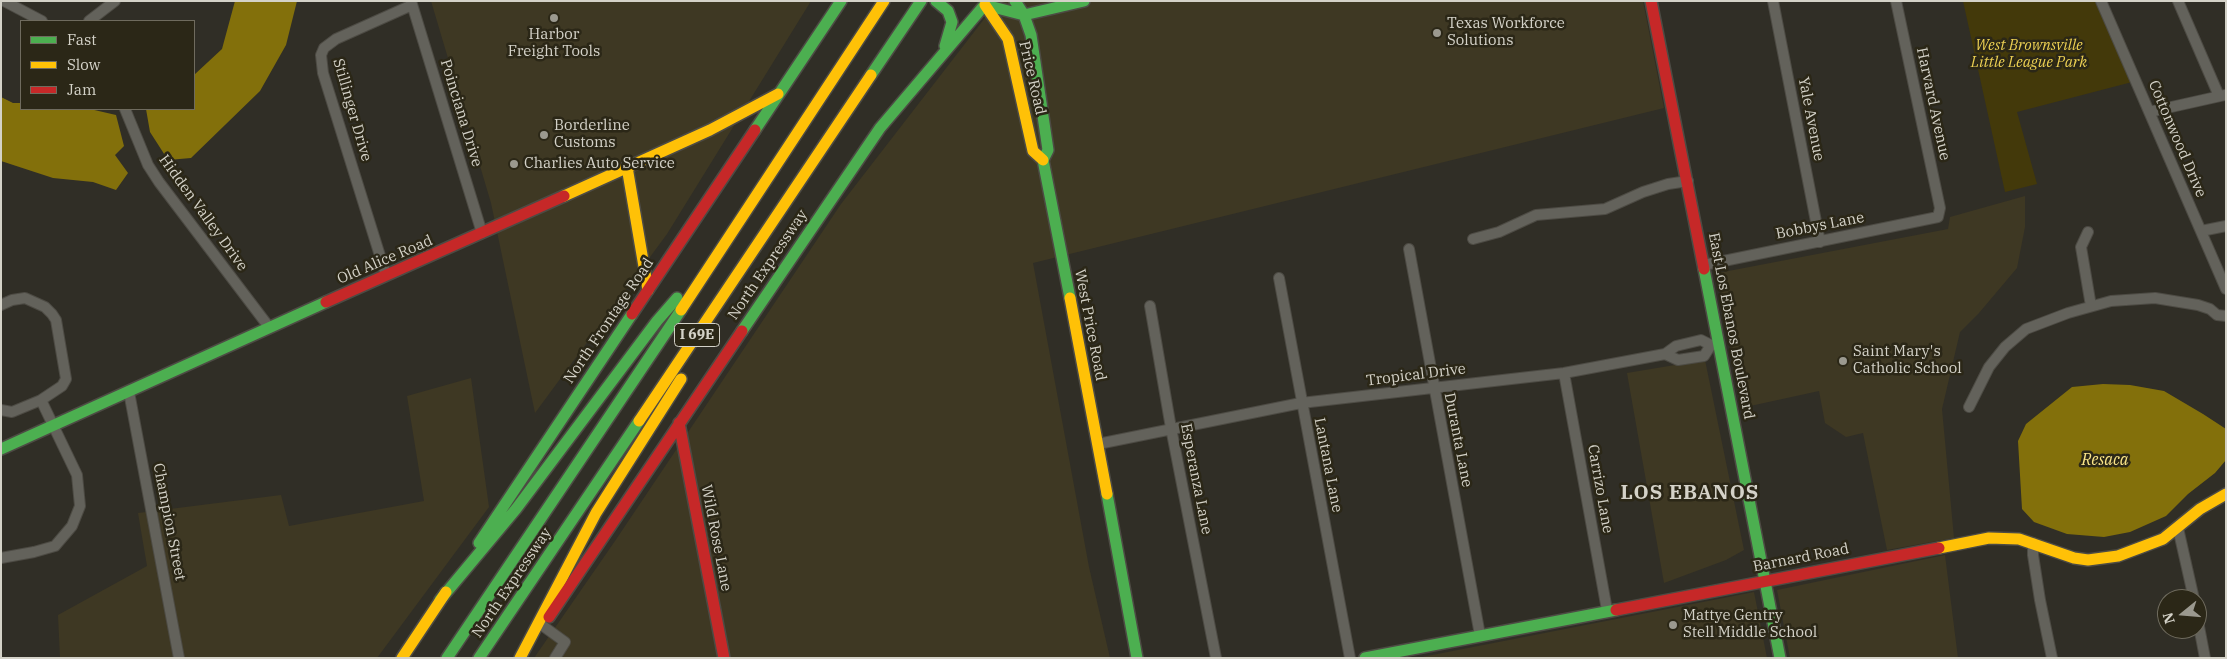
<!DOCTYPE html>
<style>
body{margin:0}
#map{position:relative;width:2227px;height:659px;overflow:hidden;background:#302e26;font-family:"IBM Plex Serif",serif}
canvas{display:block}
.frame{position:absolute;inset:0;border:2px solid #d4d2c8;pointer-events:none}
.legend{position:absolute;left:20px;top:20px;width:175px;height:90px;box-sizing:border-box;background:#2b2717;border:1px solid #6f6b5e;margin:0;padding:6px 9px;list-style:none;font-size:15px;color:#d4d2c8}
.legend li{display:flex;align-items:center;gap:10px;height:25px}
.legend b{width:25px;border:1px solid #6f6b5e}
.north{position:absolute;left:2157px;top:589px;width:50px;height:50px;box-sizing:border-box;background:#2b2717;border:1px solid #6f6b5e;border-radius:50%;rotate:253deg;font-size:14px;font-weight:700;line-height:20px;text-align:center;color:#d4d2c8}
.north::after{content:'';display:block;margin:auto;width:18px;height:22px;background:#9b998f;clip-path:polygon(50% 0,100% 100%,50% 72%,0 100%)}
</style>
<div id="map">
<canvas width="2227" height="659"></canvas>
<div class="frame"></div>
<ul class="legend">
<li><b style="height:6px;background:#4caf50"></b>Fast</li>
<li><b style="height:6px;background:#ffc107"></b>Slow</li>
<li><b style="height:6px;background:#c62828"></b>Jam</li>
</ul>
<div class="north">N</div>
</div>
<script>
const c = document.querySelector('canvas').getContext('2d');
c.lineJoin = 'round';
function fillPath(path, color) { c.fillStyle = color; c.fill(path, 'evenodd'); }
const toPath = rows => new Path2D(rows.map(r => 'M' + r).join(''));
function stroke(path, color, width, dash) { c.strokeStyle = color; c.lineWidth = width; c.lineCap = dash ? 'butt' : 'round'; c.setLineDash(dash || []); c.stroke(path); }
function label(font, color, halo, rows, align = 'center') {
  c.font = font + ' "IBM Plex Serif",serif'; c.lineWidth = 5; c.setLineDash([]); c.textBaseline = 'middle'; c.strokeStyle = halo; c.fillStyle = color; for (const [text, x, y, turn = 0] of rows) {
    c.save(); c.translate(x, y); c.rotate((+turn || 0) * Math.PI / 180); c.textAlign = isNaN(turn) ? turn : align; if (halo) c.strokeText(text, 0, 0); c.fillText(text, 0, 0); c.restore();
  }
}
const built = toPath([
 [431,1,811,1,667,234,535,413,491,203],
 [998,1,1643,1,1664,108,1033,263,1089,567,1110,658,534,658,615,541,841,204],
 [2025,196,2025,227,2017,268,1979,313,1960,332,1942,409,1954,538,1887,550,1863,433,1846,437,1825,423,1819,391,1741,408,1718,273,1948,229,1950,217],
 [1705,360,1744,550,1726,560,1664,583,1627,373],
 [471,378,489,507,377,658,60,658,58,615,147,566,138,513,281,495,289,526,424,501,407,396],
 [1945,555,1958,658,1790,658,1777,590],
 [1754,592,1767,658,1417,658]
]);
const green = toPath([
 [1963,1,2101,1,2136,81,2017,112,2037,184,2005,192]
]);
const water = toPath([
 [235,1,297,1,286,45,260,91,191,158,168,160,150,132,146,109,194,109,194,75,222,49],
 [1,97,13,103,21,103,21,109,90,109,116,115,124,146,115,155,128,173,116,190,93,182,53,178,1,161],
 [2103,384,2130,385,2164,391,2203,414,2226,429,2226,460,2215,473,2188,494,2166,516,2130,532,2104,537,2067,534,2034,522,2022,509,2018,441,2026,424,2072,387]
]);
const street = toPath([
 [4,1,42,21],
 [411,1,482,233],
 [1773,1,1820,242],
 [2101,1,2226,289],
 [2178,1,2219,96],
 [89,21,115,1],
 [125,109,148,165,159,182,269,327],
 [2149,112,2225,95],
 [2201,231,2226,226],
 [2088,232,2081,247,2091,306],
 [1473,239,1499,232,1536,215,1605,209,1643,192,1668,184,1688,181],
 [1409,249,1480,635],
 [1704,265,1938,217,1940,208,1896,1],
 [386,275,323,73,321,55,324,48,336,39,412,5],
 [1279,278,1350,658],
 [1,305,12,300,25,298,45,307,52,314,56,320,66,379,62,386,41,400,12,412,1,410],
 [1150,306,1171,428,1216,658],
 [1665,354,1678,360,1704,356,1711,345],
 [1564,373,1607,610],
 [129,392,179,658],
 [1969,407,1989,367,2005,347,2026,329,2068,313,2111,301,2155,298,2198,305,2210,309,2217,315,2226,316],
 [1098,444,1301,403,1564,373,1665,354,1676,346,1701,340,1711,345,1719,344],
 [2178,528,2194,599],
 [2033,543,2033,555,2040,600,2052,658],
 [1,558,34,552,55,546,72,526,80,506,77,475,41,400],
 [2197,616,2205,658],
 [543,626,565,642,555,658]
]);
const fast = toPath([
 [936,1,948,11,952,22,945,46],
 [1015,1,1024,15,1031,35,1048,150,1043,160,1070,298],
 [985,5,1024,15,1084,1],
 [871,75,921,1],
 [755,130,841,1],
 [1704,269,1780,658],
 [742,331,880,128,988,1],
 [1,449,326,302],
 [1107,494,1137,658],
 [479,543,632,314],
 [440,600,516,509,657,321,677,298],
 [447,658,681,310],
 [479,658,639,421],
 [1365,658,1616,610]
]);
const slow = toPath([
 [985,5,1008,39,1033,151,1043,160],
 [627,167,648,290],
 [564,196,710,130,778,94],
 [1070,298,1107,494],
 [681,310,884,1],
 [639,421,871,75],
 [1939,548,1989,538,2019,539,2074,558,2088,560,2118,556,2163,539,2200,509,2226,494],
 [402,658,446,592],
 [520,658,596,513,681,379]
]);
const jam = toPath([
 [1651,1,1704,269],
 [326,302,564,196],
 [632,314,755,130],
 [679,423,724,658],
 [1616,610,1939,548],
 [549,617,742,331]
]);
const markers = [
 [554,18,5,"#9b998f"],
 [1437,33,5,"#9b998f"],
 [544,135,5,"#9b998f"],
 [514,164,5,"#9b998f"],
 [1843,361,5,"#9b998f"],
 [1673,625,5,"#9b998f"]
];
const shields = [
 [697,335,45]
];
const shieldNames = [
 ["I 69E",697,335]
];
const poiNames = [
 ["Texas Workforce",1447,24],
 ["Solutions",1447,41],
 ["Harbor",554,35,"center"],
 ["Freight Tools",554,52,"center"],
 ["Borderline",554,126],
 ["Customs",554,143],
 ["Charlies Auto Service",524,164],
 ["Saint Mary's",1853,352],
 ["Catholic School",1853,369],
 ["Mattye Gentry",1683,616],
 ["Stell Middle School",1683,633]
];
const parkNames = [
 ["West Brownsville",2029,46],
 ["Little League Park",2029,63]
];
const streetNames = [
 ["Price Road",1032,78,77],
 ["Harvard Avenue",1933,104,78],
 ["Stillinger Drive",352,110,74],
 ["Poinciana Drive",461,113,73],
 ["Yale Avenue",1811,119,79],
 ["Cottonwood Drive",2177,139,67],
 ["Hidden Valley Drive",203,213,54],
 ["Bobbys Lane",1820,226,-11],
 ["Old Alice Road",385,260,-23],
 ["North Expressway",768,265,-56],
 ["North Frontage Road",609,321,-56],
 ["West Price Road",1090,325,79],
 ["East Los Ebanos Boulevard",1731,326,79],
 ["Tropical Drive",1416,375,-7],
 ["Duranta Lane",1458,440,79],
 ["Lantana Lane",1328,465,79],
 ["Esperanza Lane",1196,479,79],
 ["Carrizo Lane",1600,489,80],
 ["Champion Street",169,522,79],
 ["Wild Rose Lane",716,538,79],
 ["Barnard Road",1801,558,-11],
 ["North Expressway",512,583,-56]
];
const waterNames = [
 ["Resaca",2105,460]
];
const districtNames = [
 ["LOS EBANOS",1690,493]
];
fillPath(built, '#3e3823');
fillPath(green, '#43390a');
fillPath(water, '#83700b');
stroke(street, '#4d4b44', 12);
stroke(fast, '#4d4b44', 14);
stroke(slow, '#4d4b44', 14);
stroke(jam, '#4d4b44', 14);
stroke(street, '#63625b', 10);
stroke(fast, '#4caf50', 11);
stroke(slow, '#ffc107', 11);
stroke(jam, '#c62828', 11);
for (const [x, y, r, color] of markers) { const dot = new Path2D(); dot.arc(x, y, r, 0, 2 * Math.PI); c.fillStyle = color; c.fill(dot); stroke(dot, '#2b2717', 2); }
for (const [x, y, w] of shields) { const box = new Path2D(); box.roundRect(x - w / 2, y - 11.5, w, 23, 4); c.fillStyle = '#2b2717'; c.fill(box); stroke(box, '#d4d2c8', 1); }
label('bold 14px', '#d4d2c8', null, shieldNames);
label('15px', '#d4d2c8', '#2b2717', poiNames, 'left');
label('italic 15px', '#ebcf52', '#2b2717', parkNames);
label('15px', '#d4d2c8', '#2b2717', streetNames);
label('italic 16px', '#fbe588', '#2b2717', waterNames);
c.letterSpacing = '1px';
label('bold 20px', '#d4d2c8', '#2b2717', districtNames);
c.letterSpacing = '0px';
</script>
